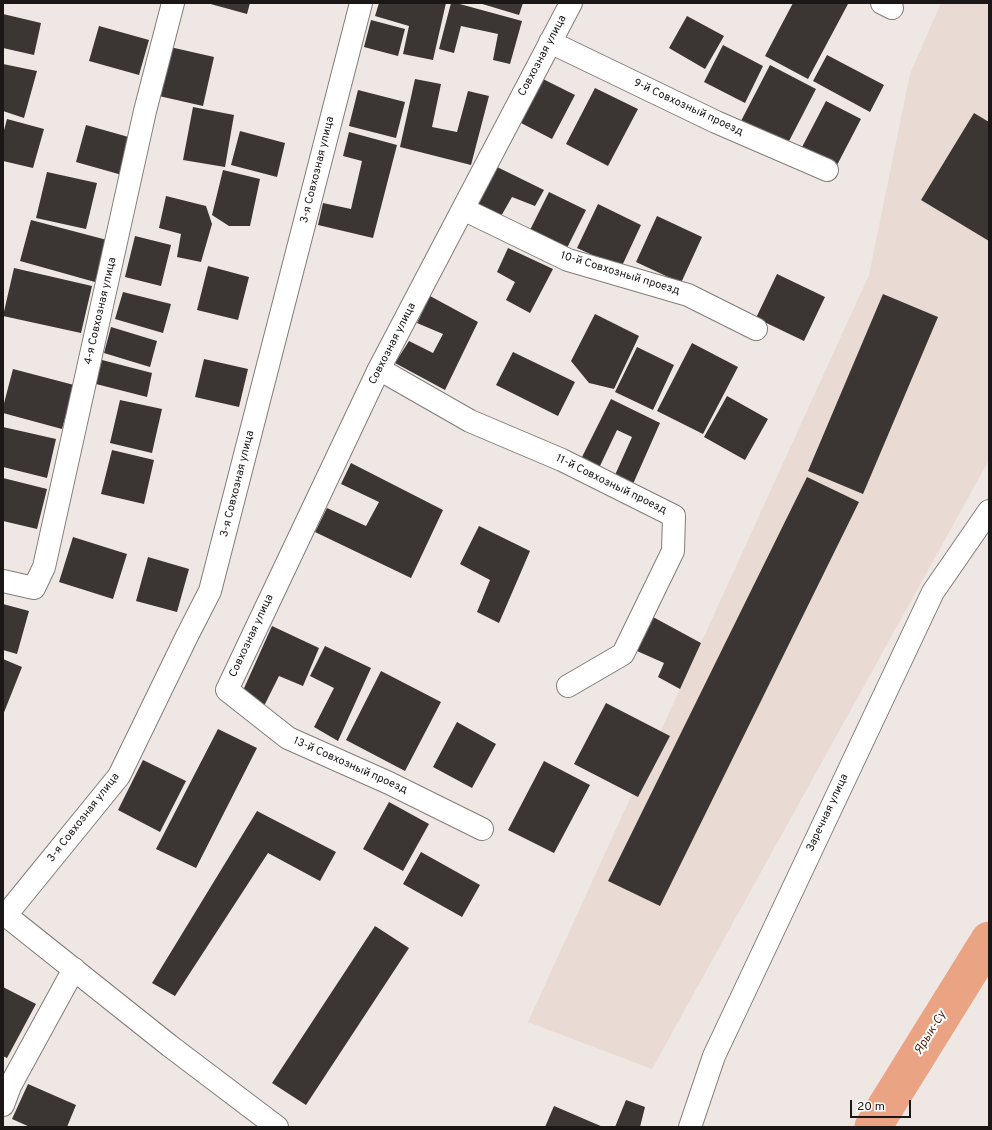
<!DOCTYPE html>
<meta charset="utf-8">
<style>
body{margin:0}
#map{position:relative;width:992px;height:1130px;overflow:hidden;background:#eee7e4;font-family:Overpass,sans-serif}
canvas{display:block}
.frame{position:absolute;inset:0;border:4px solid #1a1716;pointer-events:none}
.scale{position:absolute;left:850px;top:1100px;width:61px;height:18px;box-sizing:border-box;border:2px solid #1a1716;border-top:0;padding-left:5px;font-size:12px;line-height:14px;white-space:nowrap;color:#1a1716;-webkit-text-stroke:3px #fff;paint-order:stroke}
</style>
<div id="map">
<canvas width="992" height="1130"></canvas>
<div class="frame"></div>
<div class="scale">20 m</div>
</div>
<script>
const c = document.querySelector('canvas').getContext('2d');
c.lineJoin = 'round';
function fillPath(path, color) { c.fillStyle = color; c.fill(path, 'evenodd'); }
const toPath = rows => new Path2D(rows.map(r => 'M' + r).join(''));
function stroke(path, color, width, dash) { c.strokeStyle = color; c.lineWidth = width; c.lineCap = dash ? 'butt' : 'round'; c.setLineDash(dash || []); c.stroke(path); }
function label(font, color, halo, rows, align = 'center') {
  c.font = font + ' Overpass,sans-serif'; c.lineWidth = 4; c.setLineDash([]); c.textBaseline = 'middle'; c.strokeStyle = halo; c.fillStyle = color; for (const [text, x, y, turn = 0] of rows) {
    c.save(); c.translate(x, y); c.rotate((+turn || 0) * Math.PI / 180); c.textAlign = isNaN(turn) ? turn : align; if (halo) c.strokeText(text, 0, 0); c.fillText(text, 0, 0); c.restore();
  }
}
const built = toPath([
 [941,3,989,3,989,460,652,1069,528,1022,869,275,910,74]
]);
const river = toPath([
 [873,1127,989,940]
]);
const building = toPath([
 [207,3,250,3,247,14],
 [379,3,446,3,433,60,403,54,409,26,375,16],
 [451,3,456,3,522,21,510,64,493,60,498,34,461,26,454,53,439,49],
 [479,3,523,3,519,15],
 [793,3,846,3,848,4,808,79,765,56],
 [3,14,41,23,34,55,3,48],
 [687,16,724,36,705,69,669,48],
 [371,20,405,29,398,56,364,47],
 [99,26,149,40,139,75,89,61],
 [723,45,763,66,745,103,704,82],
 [170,47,214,57,203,106,159,96],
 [827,55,884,85,870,112,813,81],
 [3,64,37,71,24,118,3,111,4,96,3,96],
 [770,65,816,89,787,145,741,121],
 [415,79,441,84,432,127,457,132,468,91,489,96,471,165,400,147],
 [543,79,575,95,552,139,521,123],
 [595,88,638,109,608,166,566,144],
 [358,90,405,102,396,138,349,126],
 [826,101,861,119,836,167,801,149],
 [193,107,234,115,225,167,183,160],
 [974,113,989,122,989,241,921,200],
 [7,119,44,129,33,168,3,161,3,134],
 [86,125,132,138,122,175,76,162],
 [240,131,285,143,277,177,231,165],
 [349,132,397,145,373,238,318,225,323,203,351,209,362,161,343,156],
 [493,165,544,190,535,206,512,197,500,218,474,207],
 [223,170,260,179,250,226,229,226,212,215],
 [47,172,97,183,86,229,36,218],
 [549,192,586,210,565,252,528,234],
 [166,196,206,206,212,224,201,262,177,257,181,234,159,228],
 [598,204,641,225,621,268,577,248],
 [657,216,702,237,681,283,636,262],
 [31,220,107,240,95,282,20,261],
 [135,236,171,245,161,286,125,277],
 [508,248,553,269,530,313,506,300,515,282,497,272],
 [208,266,249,277,238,320,197,310],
 [14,268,92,286,81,333,3,316],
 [777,274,825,297,804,341,756,318],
 [123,292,171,304,163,333,115,319],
 [883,294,938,317,863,494,808,471],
 [430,296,478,322,445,390,395,363,409,341,433,353,443,334,417,323],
 [595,314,639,336,614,389,589,383,571,361],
 [111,327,157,341,150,367,104,353],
 [692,343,738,367,703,434,657,411],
 [637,347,674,365,653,410,615,392],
 [513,352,575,382,558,416,496,385],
 [204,359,248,369,239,407,195,397],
 [102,360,152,373,147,397,96,384],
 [13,369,74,385,62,429,3,413,3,407],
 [727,396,768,419,745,460,704,437],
 [611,399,660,423,633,484,615,475,632,437,617,430,599,468,581,459],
 [120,400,162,409,152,453,110,443],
 [3,427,56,439,47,478,3,467],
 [112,450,154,460,144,504,101,494],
 [351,463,443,510,411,578,315,532,327,508,366,526,379,502,341,484],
 [807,477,859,502,660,906,608,881],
 [3,478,47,489,37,529,3,521],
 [479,526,530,551,499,623,477,612,490,580,460,564],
 [73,537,127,554,113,599,59,582],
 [148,557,189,569,177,612,136,601],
 [3,604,29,611,17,654,3,650],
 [653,617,701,643,680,689,658,677,664,663,637,651],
 [272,626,319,648,303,686,279,676,264,706,241,695],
 [325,646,371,668,338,741,314,727,334,688,310,676],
 [3,659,22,667,3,715],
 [381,671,441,702,405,771,346,740],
 [606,703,670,736,638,797,574,764],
 [457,722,496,744,472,788,433,767],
 [218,729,257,748,196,868,156,849],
 [143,760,186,781,160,832,118,810],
 [544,761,590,785,554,853,508,830],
 [389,802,429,824,403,871,363,849],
 [257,811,336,852,320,881,268,853,175,996,152,983],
 [421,852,480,885,462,917,403,884],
 [375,926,409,948,306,1105,272,1083],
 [3,987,36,1004,7,1058,3,1056],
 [28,1084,76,1105,67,1127,30,1127,12,1119],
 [626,1100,645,1107,640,1127,615,1127],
 [554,1106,603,1127,545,1127]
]);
const minor = toPath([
 [882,3,892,8],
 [550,42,716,122,827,170],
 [463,209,568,260,688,295,756,329],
 [379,369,470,421,562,460,674,516,673,551,623,654,568,686],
 [3,581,34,588,44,567,145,111,173,3],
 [482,829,389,783,288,738,227,690,379,369,571,3],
 [6,915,119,776,187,636,210,591,361,3],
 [3,1105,10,1086,74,969],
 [690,1127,714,1056,933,592,989,511]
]);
const major = toPath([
 [3,913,170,1046,277,1127]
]);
const streetNames = [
 ["Совхозная улица",543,56,-62],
 ["9-й Совхозный проезд",688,108,25],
 ["3-я Совхозная улица",318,170,-76],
 ["10-й Совхозный проезд",620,274,17],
 ["4-я Совхозная улица",101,311,-77],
 ["Совхозная улица",393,344,-63],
 ["3-я Совхозная улица",238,484,-76],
 ["11-й Совхозный проезд",611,485,26],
 ["Совхозная улица",252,636,-65],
 ["13-й Совхозный проезд",350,766,24],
 ["Заречная улица",828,813,-65],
 ["3-я Совхозная улица",84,818,-52]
];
const waterNames = [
 ["Ярык-Су",931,1033,-58]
];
fillPath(built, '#e9dad3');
stroke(river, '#eaa383', 37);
fillPath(building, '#3b3633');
stroke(minor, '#837c7a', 24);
stroke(major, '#837c7a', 24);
stroke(minor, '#fff', 22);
stroke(major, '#fff', 22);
label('11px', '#1a1716', '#fff', streetNames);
label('italic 12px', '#4c1f08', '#fff', waterNames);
</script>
